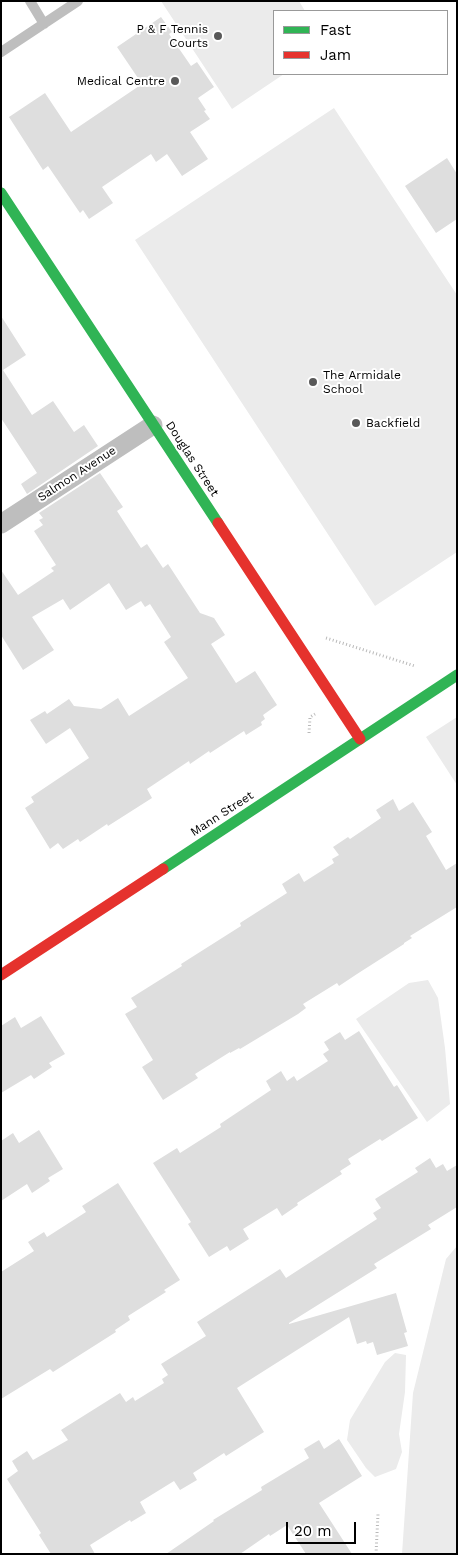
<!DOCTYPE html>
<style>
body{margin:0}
#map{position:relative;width:458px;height:1555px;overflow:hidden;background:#fff;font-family:"Work Sans",sans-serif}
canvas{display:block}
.frame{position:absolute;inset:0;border:2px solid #000;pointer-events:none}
.legend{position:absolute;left:273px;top:10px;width:175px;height:65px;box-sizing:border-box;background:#fff;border:1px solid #999;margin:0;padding:6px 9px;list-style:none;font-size:15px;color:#000}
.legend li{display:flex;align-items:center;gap:10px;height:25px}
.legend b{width:25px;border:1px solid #999}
.scale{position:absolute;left:286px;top:1522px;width:70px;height:22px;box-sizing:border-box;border:2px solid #000;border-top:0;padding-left:6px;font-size:15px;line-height:18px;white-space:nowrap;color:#000;-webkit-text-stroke:4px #fff;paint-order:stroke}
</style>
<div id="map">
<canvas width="458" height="1555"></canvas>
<div class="frame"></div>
<ul class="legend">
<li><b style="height:6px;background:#30b455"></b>Fast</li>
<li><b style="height:6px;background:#e5322d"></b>Jam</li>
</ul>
<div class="scale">20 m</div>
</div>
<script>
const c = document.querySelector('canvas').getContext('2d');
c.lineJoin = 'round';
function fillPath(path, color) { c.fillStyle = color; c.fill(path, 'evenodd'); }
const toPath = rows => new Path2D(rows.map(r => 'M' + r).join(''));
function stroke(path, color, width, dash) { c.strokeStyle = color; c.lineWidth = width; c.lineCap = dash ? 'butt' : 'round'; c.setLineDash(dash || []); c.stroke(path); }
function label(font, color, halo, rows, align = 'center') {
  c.font = font + ' "Work Sans",sans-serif'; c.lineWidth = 4; c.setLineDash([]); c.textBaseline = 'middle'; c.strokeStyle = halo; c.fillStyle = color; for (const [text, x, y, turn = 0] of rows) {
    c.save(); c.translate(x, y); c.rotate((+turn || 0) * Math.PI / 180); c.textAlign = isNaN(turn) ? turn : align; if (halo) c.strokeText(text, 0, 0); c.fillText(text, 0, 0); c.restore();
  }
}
const green = toPath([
 [161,1,299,1,305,11,274,11,274,74,284,74,232,109],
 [334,108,457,295,457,552,375,606,135,240],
 [457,717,457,785,426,737],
 [428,980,438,998,445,1048,450,1104,427,1122,356,1019,409,983],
 [457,1246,457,1554,402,1554,413,1393,446,1259],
 [395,1353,406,1355,405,1392,399,1434,402,1452,396,1469,375,1477,366,1468,347,1440,350,1420,385,1362]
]);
const building = toPath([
 [161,17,172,32,169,34,191,66,197,62,214,87,198,98,206,110,204,111,210,119,190,132,208,159,182,176,167,154,156,162,151,154,102,187,113,203,89,219,83,210,80,213,48,166,43,170,9,117,45,93,71,132,142,84,117,47],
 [447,158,457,174,457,219,436,233,405,186],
 [1,316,26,355,3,370,32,415,53,401,74,432,84,425,98,446,27,494,21,484,37,473,1,418],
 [100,473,123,507,117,511,141,548,147,544,163,568,168,564,200,613,214,618,225,635,211,644,236,683,255,671,277,705,263,715,265,719,261,722,262,725,246,735,244,731,210,753,209,751,190,764,189,761,147,789,152,798,108,826,107,824,80,842,78,839,63,849,58,843,50,849,25,808,34,802,31,797,89,758,70,728,46,744,30,720,45,711,47,714,69,699,74,706,101,709,118,698,129,716,188,678,164,642,171,637,150,604,145,607,141,601,126,610,109,583,70,610,63,599,32,617,54,650,23,670,1,635,1,570,18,595,54,571,51,568,56,565,34,531,43,525,39,520,43,518,39,513],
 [393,799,399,811,413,802,432,832,426,836,446,870,457,863,457,907,410,936,412,938,404,943,404,944,357,974,339,986,337,983,303,1004,306,1008,298,1014,240,1049,239,1048,230,1053,230,1052,195,1074,198,1078,163,1100,142,1067,153,1060,125,1014,137,1007,131,998,182,966,181,964,241,926,240,923,287,893,282,884,299,873,304,882,334,863,332,859,339,855,333,847,348,837,350,839,381,818,376,810],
 [41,1016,65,1054,49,1063,52,1067,34,1079,31,1075,1,1093,1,1026,15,1017,21,1028],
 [359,1031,394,1087,397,1085,418,1118,382,1141,380,1139,348,1159,351,1164,340,1171,342,1174,297,1203,298,1205,282,1216,277,1208,243,1229,249,1239,230,1251,227,1246,209,1257,188,1224,191,1222,153,1163,177,1148,180,1153,221,1127,220,1124,271,1090,266,1081,281,1071,287,1081,294,1076,297,1081,328,1061,323,1054,329,1050,324,1042,340,1032,345,1040],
 [39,1130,63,1169,48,1178,50,1181,32,1193,27,1184,1,1201,1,1141,13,1133,19,1143],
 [430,1158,436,1168,443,1164,447,1171,457,1165,457,1207,428,1225,431,1229,374,1264,377,1268,289,1323,289,1324,396,1293,407,1332,404,1333,408,1346,377,1355,373,1342,367,1344,366,1341,357,1344,349,1317,237,1388,264,1432,226,1456,224,1453,193,1473,197,1480,180,1490,174,1481,140,1502,146,1513,131,1522,130,1520,90,1545,95,1554,51,1554,39,1535,41,1533,7,1479,18,1471,12,1461,27,1451,33,1460,68,1440,61,1430,120,1393,126,1402,133,1397,135,1401,164,1383,162,1379,168,1375,161,1364,206,1336,197,1322,280,1269,286,1278,377,1219,373,1213,381,1208,375,1199,418,1172,415,1168],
 [118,1183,180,1280,164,1290,166,1292,128,1316,130,1320,115,1330,116,1332,53,1372,50,1369,1,1399,1,1272,34,1251,28,1242,44,1232,47,1237,86,1212,82,1206],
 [339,1439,362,1476,319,1503,352,1554,306,1554,287,1525,270,1536,269,1534,240,1554,166,1554,214,1521,213,1520,262,1490,261,1487,309,1458,304,1449,319,1440,324,1449]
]);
const path = toPath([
 [326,638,415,666],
 [309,733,310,717,315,714],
 [376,1554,378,1514]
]);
const lane = toPath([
 [30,1,44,24],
 [1,52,78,1]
]);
const street = toPath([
 [1,524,153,425]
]);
const fast = toPath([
 [1,193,218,523],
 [163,869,457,675]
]);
const jam = toPath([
 [218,523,360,739],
 [1,975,163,869]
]);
const markers = [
 [218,36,5,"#595959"],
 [175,81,5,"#595959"],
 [313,382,5,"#595959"],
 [356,423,5,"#595959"]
];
const poiNames = [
 ["P & F Tennis",208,29],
 ["Courts",208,43],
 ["Medical Centre",165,81],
 ["The Armidale",323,375,"left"],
 ["School",323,389,"left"],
 ["Backfield",366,423,"left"]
];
const streetNames = [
 ["Douglas Street",192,459,57],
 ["Salmon Avenue",77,474,-33],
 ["Mann Street",222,814,-33]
];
fillPath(green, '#ebebeb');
fillPath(building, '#dedede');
stroke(path, '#b9b9b9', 3, [1, 2.5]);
stroke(lane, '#bebebe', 10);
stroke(street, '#bebebe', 19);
stroke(fast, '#30b455', 11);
stroke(jam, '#e5322d', 11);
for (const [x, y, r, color] of markers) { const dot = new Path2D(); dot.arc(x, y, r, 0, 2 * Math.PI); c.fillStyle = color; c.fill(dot); stroke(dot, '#fff', 2); }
label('12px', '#000', '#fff', poiNames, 'right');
label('12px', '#000', '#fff', streetNames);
</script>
